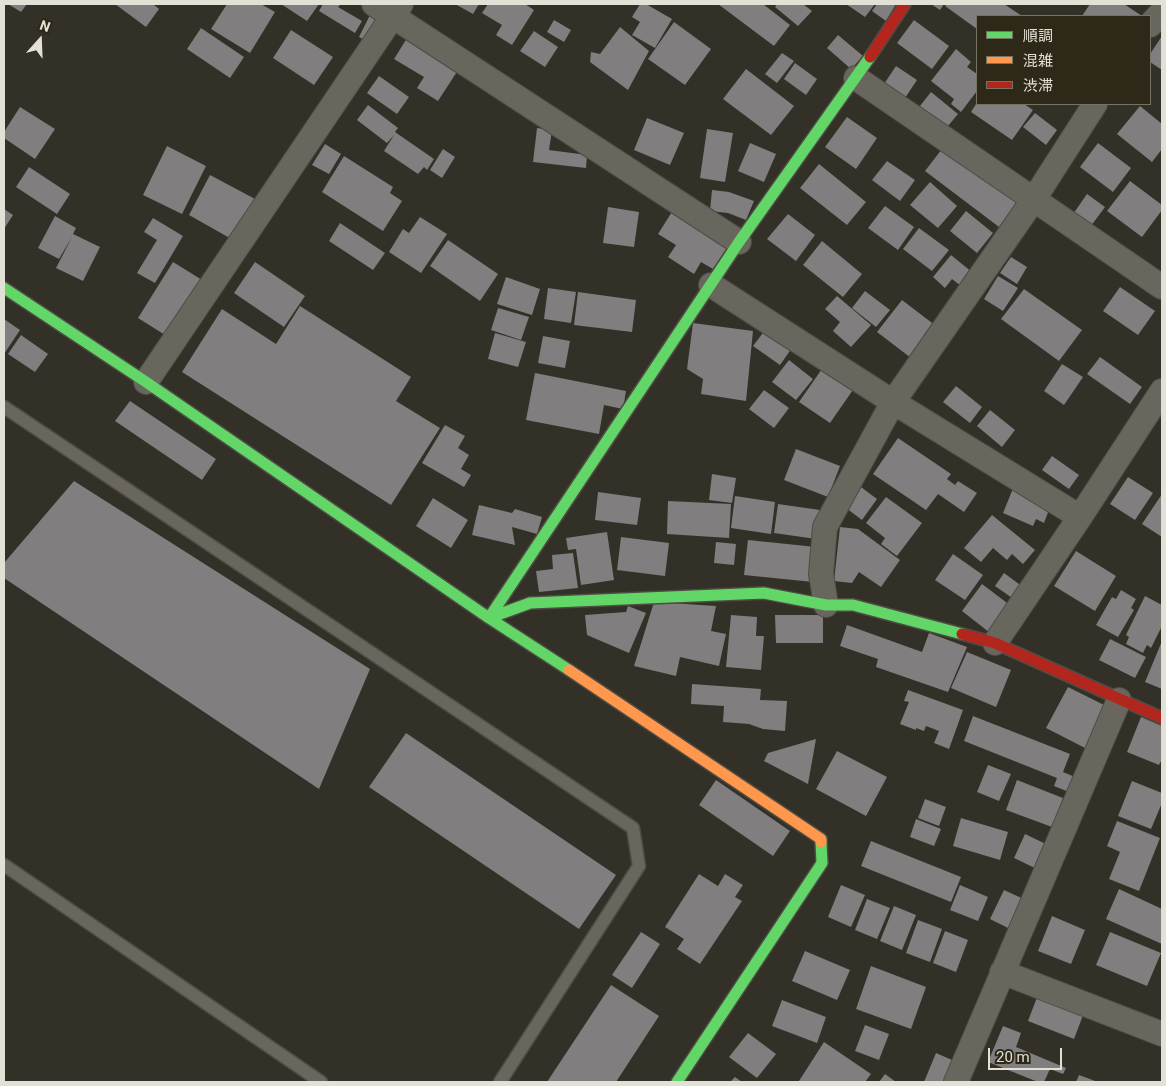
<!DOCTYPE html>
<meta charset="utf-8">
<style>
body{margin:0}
#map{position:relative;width:1166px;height:1086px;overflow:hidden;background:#333027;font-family:Roboto,"Noto Sans JP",sans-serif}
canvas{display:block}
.frame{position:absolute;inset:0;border:5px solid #e3e0d6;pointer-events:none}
.legend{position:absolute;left:976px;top:15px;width:175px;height:90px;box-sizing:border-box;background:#2e2818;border:1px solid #767264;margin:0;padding:6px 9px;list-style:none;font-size:15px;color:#e3e0d6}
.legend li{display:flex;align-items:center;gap:10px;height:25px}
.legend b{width:25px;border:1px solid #767264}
.north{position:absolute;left:15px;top:15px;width:50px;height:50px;-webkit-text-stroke:4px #2e2818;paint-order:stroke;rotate:20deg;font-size:14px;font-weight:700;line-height:20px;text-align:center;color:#e3e0d6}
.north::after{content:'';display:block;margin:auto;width:18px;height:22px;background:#e3e0d6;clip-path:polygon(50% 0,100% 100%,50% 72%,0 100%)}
.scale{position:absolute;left:988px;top:1048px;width:74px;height:22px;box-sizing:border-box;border:2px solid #e3e0d6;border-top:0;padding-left:6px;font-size:15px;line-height:18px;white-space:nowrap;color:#e3e0d6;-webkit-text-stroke:4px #2e2818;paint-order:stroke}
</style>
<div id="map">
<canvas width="1166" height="1086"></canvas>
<div class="frame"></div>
<ul class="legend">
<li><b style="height:6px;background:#63d668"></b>順調</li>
<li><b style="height:6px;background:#ff974d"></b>混雑</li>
<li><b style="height:6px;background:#b3261e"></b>渋滞</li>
</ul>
<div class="north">N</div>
<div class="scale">20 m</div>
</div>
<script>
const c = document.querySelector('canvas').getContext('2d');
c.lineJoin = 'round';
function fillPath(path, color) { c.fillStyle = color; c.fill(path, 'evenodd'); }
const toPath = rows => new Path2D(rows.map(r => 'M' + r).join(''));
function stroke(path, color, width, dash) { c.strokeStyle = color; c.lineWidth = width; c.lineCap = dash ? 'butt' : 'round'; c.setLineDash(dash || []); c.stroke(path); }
const building = toPath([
 [8,4,27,4,21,12],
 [115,4,153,4,159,9,146,27],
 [227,4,261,4,275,12,250,53,211,29],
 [281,4,319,4,307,21],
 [323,4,341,4,338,7,362,21,355,33,319,11],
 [455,4,479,4,473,14],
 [488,4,525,4,534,10,512,45,496,35,502,25,482,13],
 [640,4,646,4,672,19,655,48,632,35,640,22,632,17],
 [718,4,763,4,790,25,774,46],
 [777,4,803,4,812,11,798,26,775,7],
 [846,4,875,4,865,17],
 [877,4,896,4,886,21,872,11],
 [931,4,944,4,940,10],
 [947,4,1004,4,1022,16,977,16,977,29,945,6],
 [1090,4,1124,4,1142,16,1082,16],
 [370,15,381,20,370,43,359,37],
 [554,20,571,30,564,42,547,32],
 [914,20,949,46,932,69,897,43],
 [674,22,711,49,685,85,648,59],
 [620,27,649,51,628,90,590,62,591,52,600,54],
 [201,28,244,57,230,78,187,49],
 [291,30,333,57,314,85,273,58],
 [534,31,558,47,545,67,520,51],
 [409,35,460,67,438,101,417,88,424,77,394,59],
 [838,35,863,56,851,69,827,48],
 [1162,36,1162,70,1150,62,1150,54],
 [956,49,971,62,967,67,977,74,977,91,961,112,951,104,954,99,931,81],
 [782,53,794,61,777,83,765,74],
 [795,63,817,79,806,95,784,79],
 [896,66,917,80,905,98,884,84],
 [746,69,794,106,771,135,723,99],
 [379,76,409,97,397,114,367,93],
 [931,92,958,114,943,132,916,111],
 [976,104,1024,104,1033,110,1012,140,971,112],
 [368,105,398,128,395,132,434,159,427,170,424,167,418,174,384,151,394,135,387,143,357,120],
 [1140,106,1162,124,1162,149,1152,162,1117,134],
 [20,107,55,129,35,159,4,138,4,132],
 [1035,113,1057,130,1046,145,1023,127],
 [847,117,877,138,856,169,825,147],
 [647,118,684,133,670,165,634,150],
 [537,128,552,130,549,150,587,155,586,168,533,162],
 [707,129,733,133,725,182,700,178],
 [750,143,776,154,764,182,738,171],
 [1098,143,1131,168,1113,192,1080,167],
 [325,144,341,154,329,174,312,165],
 [945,145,1022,204,1003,230,925,171],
 [167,146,206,166,182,214,143,195],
 [443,149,455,157,442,178,430,170],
 [344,156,393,187,390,193,402,201,383,231,322,192],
 [887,161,915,180,900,201,872,180],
 [819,164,866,202,847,225,800,188],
 [29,167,70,194,57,214,16,187],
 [210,175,257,200,235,241,189,215],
 [1130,181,1162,205,1162,210,1142,237,1107,211],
 [930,182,957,206,938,228,910,205],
 [712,190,729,192,754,201,746,220,728,213,710,211],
 [1087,194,1105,207,1088,230,1071,217],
 [885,206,914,227,898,250,868,228],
 [608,207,639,212,634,247,603,243],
 [675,207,731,242,713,269,701,262,694,274,668,257,676,245,658,234],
 [4,209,13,215,4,229],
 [966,211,993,233,977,253,950,231],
 [788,214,815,235,796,261,767,239],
 [55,216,76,228,73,234,100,247,83,281,56,268,72,237,59,259,38,248],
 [420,217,447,234,421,273,389,252,403,229,409,233],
 [153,218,183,236,155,283,137,273,157,240,144,232],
 [340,223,385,253,373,270,329,241],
 [919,228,949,250,932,271,903,249],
 [448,240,498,274,480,301,430,266],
 [822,241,862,274,843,297,803,265],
 [951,255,978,277,966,290,952,279,945,288,933,277],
 [1011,257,1027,267,1017,284,1000,273],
 [173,262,207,283,173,340,138,318],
 [255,262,305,296,284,327,234,293],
 [998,276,1018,288,1003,311,984,299],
 [506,277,540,289,532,315,497,304],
 [1120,287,1155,311,1138,335,1103,311],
 [548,288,576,292,571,323,544,319],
 [1024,289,1082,330,1059,361,1001,319],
 [865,291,890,310,876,327,852,308],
 [578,292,636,300,632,332,574,325],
 [837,296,871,325,851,347,833,331,840,322,825,309],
 [902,300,940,329,915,361,877,332],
 [300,306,411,377,396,401,440,428,391,505,182,372,222,309,276,344],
 [498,308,529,317,521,340,491,330],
 [4,319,20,330,4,354],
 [693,323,753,331,746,401,701,394,703,379,687,369],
 [768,326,794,345,780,365,753,346],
 [495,333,526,342,518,367,488,359],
 [21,335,48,354,35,372,8,354],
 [543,336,570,341,565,368,538,363],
 [1100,357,1142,387,1130,404,1087,374],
 [789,360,813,379,796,400,772,382],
 [1062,364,1083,377,1064,405,1044,391],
 [824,366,855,387,830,423,799,402],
 [535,373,626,391,623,409,604,405,599,434,526,420],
 [956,386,982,407,970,423,943,402],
 [764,390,789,408,774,428,749,409],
 [130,401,216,459,202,480,115,421],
 [990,410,1015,430,1002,447,977,426],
 [445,425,465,436,458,448,469,455,461,469,471,475,464,487,422,463],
 [898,438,951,474,947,479,955,485,958,481,977,493,964,512,938,494,926,510,873,474],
 [796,449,840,466,828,497,784,480],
 [1052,456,1079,475,1069,489,1042,470],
 [712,474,736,478,732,503,709,500],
 [1128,477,1153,493,1135,520,1110,504],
 [74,481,370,669,319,789,4,578,4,563],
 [1014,486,1052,502,1044,523,1036,519,1033,526,1003,513],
 [861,487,877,499,862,520,846,508],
 [598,492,641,498,637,525,595,520],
 [1162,494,1162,537,1142,524],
 [735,496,775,502,771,534,731,528],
 [886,497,922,523,897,556,881,544,885,538,866,523],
 [433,498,468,520,451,548,416,526],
 [668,501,731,504,729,538,667,534],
 [778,504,820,510,816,539,774,533],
 [479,505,512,513,515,509,542,517,537,534,512,527,515,545,472,535],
 [992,515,1035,550,1023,564,1012,554,1007,560,993,548,981,562,964,548],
 [840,527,858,529,900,560,881,587,859,572,852,583,834,581],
 [607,532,614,580,581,585,576,549,568,550,566,538],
 [621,537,669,543,665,576,617,570],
 [748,540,816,547,813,582,744,575],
 [716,542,736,544,734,565,714,563],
 [1076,551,1116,576,1095,611,1054,586],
 [573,553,578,588,539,592,536,571,553,569,552,555],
 [953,554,983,575,965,600,935,580],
 [1004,573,1027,590,1018,602,995,586],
 [982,584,1015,609,994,636,962,611],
 [1121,590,1136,599,1131,608,1134,610,1118,637,1096,625,1112,597,1116,599],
 [1145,596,1162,605,1162,626,1151,648,1147,645,1143,653,1126,644,1129,637,1126,635],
 [654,602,716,606,711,631,726,634,719,666,680,657,676,676,634,666],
 [628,606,646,613,629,653,587,635,585,615,626,612],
 [731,615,757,617,756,636,764,636,761,670,726,667],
 [775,615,823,615,823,643,776,643],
 [847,625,922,652,929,633,967,647,948,692,876,667,878,659,840,646],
 [1110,639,1146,657,1135,678,1099,660],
 [1162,641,1162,689,1145,682],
 [967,652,1011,670,996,707,951,688],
 [692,684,761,689,760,700,787,701,785,731,763,729,749,724,723,722,724,706,691,704],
 [1068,687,1108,707,1087,749,1046,728],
 [908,690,963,710,949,749,934,743,939,731,926,726,924,731,916,728,916,730,900,724,909,702,904,701],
 [973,716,1070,754,1063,772,1075,777,1069,792,1054,786,1057,778,964,741],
 [1141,717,1162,726,1162,759,1159,765,1127,752],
 [406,733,616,875,579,929,369,787],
 [816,739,808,784,764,761,768,753],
 [837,751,887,777,866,816,816,789],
 [988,765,1011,774,999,801,977,792],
 [716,780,790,831,773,856,699,805],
 [1017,780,1063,798,1052,827,1006,810],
 [1132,781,1162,793,1162,803,1151,829,1118,816],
 [925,799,946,807,939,826,918,818],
 [961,818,1008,832,1000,860,953,846],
 [916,819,941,829,934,846,910,837],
 [1117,821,1160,838,1139,891,1109,879,1120,852,1107,846],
 [1025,834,1050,846,1039,870,1014,858],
 [871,841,961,877,951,902,861,866],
 [699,874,718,886,725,874,743,885,735,897,742,901,700,964,677,949,684,939,665,927],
 [841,885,865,895,851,927,828,917],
 [960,885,988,897,978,921,950,910],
 [1119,889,1162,909,1162,944,1106,919],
 [1004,890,1028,901,1014,931,990,919],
 [867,899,890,908,877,939,855,930],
 [894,906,916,915,902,950,880,941],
 [1052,916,1085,930,1071,964,1038,951],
 [918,920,942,929,930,962,906,953],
 [945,931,968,940,956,972,933,963],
 [641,932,660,944,632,988,612,975],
 [1110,932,1161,953,1147,986,1096,965],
 [805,951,850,970,837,1000,792,981],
 [871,966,926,987,911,1029,856,1009],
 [611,985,659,1016,616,1082,547,1082],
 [1039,992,1085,1010,1074,1039,1028,1021],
 [782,1000,826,1017,817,1043,772,1026],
 [865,1025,889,1034,879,1060,855,1051],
 [1003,1026,1021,1033,1016,1047,1066,1068,1063,1074,1050,1069,1044,1082,1038,1082,988,1062],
 [748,1033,776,1054,757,1078,729,1057],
 [824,1042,871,1074,865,1082,801,1082,799,1081],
 [936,1053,959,1063,951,1082,924,1082],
 [885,1074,896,1082,879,1082],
 [1079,1075,1098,1082,1076,1082],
 [735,1077,742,1082,730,1082]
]);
const lane = toPath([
 [4,407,633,828,639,866,500,1082],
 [4,865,321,1082]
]);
const street = toPath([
 [374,4,739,242],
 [1150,25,1162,12],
 [856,78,1162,287],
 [711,285,893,402,1080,517],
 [146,382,401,4],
 [826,605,821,574,825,527,893,402,1034,199,1095,104],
 [995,643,1080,517,1162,391],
 [1002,972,1162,1034],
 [956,1082,1119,700]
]);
const fast = toPath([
 [4,288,146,382,489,618,569,670],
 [489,618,739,242,870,57],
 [489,618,530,603,764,593,826,605,853,605,962,634],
 [677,1082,822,863,821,842]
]);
const slow = toPath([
 [569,670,821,839,821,842]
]);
const jam = toPath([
 [870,57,905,4],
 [962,634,995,643,1162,718]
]);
fillPath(building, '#807e7e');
stroke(lane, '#4e4c44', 15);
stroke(street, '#4e4c44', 26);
stroke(fast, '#4e4c44', 14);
stroke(slow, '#4e4c44', 14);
stroke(jam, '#4e4c44', 14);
stroke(lane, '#69665e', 12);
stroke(street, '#69665e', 24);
stroke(fast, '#63d668', 11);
stroke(slow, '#ff974d', 11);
stroke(jam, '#b3261e', 11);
</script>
